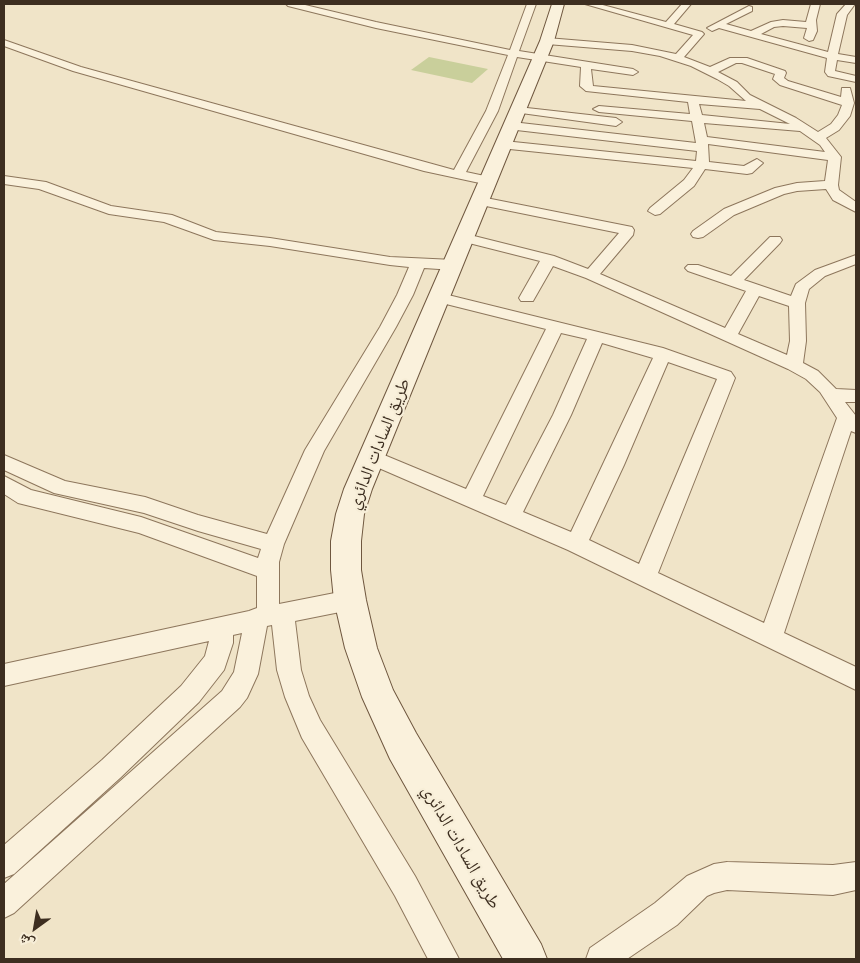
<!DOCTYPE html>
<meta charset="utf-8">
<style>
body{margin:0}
#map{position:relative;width:860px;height:963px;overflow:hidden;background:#f0e4c8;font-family:"Zilla Slab","Noto Naskh Arabic",serif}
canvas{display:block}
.frame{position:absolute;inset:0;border:5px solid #3d2e20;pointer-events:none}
.north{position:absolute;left:10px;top:903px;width:50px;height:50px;-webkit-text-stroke:4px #f7eed8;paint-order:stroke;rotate:212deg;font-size:14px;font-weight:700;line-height:20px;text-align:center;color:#3d2e20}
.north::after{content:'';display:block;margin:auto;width:18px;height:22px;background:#3d2e20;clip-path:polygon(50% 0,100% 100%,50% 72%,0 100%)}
</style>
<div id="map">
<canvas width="860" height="963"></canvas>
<div class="frame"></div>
<div class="north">ش</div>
</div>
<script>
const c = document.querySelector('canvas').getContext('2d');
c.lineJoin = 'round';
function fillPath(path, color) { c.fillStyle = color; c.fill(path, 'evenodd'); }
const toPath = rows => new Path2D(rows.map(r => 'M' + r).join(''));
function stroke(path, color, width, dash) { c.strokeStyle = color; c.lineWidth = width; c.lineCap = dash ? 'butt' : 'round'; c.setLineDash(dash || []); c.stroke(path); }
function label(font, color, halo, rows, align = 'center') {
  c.font = font + ' "Zilla Slab","Noto Naskh Arabic",serif'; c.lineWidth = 4.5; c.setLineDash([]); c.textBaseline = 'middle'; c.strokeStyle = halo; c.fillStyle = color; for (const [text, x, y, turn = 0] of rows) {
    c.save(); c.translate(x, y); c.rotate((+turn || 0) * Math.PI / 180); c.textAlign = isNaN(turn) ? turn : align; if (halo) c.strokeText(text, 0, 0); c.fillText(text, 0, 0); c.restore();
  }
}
const green = toPath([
 [429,57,488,69,472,83,411,70]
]);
const minor = toPath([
 [286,4,301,4,376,22,510,50,527,4,536,4,519,51,633,69,638,72,633,75,591,69,593,86,746,101,729,86,717,79,691,66,660,56,632,51,547,44,542,41,547,38,632,45,676,54,693,35,585,4,599,4,666,22,682,4,691,4,674,24,702,32,704,34,684,57,710,67,730,58,747,58,785,71,786,73,784,78,788,81,841,97,842,88,850,88,854,103,850,116,839,130,826,138,841,157,838,185,839,190,856,202,856,212,833,200,826,189,797,191,784,194,734,215,703,237,698,238,693,237,691,234,693,231,724,209,775,188,797,183,825,181,828,160,708,144,709,162,744,166,757,159,763,163,752,173,747,174,705,169,694,186,660,214,655,215,648,211,650,208,684,180,693,168,500,148,498,145,504,141,696,161,697,151,508,129,506,126,512,122,696,143,692,121,599,112,593,109,599,106,690,114,688,102,586,91,580,86,581,67,517,57,498,111,466,172,494,178,496,181,494,184,489,185,424,171,73,71,4,46,4,40,81,67,454,170,486,111,508,55,376,28,288,6,286,4],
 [736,63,742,63,775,74,773,79,780,85,842,105,838,115,831,124,818,132,796,118,750,95,737,82,718,72,736,63],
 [699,104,760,109,790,124,702,115,699,104],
 [704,123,800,131,820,145,825,152,707,137,704,123],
 [811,4,820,4,816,20,817,31,813,40,809,41,804,38,807,28,783,26,774,27,761,34,828,52,837,14,846,4,855,4,847,15,838,54,856,57,856,63,837,60,835,71,856,76,856,82,828,76,825,72,827,58,719,28,712,31,707,28,749,6,752,7,752,11,726,24,751,31,771,22,783,20,806,22,811,4],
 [518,107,616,118,622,122,616,126,514,112,512,110,518,107],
 [4,176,46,182,111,206,172,215,216,232,270,238,390,257,454,260,459,262,462,265,459,268,454,270,424,268,413,295,396,327,324,451,284,544,279,562,279,604,350,590,358,593,361,600,358,607,350,610,295,621,301,670,309,696,320,720,415,876,459,959,428,959,395,896,302,738,285,697,277,670,272,625,267,626,258,674,247,698,240,707,14,913,4,918,4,884,222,691,234,672,242,633,233,635,233,643,224,670,199,702,120,778,14,874,4,878,4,845,102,760,181,686,205,656,209,641,4,686,4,664,249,611,257,608,257,576,139,533,18,503,4,494,4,476,31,490,141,517,258,558,261,549,198,531,144,513,54,493,4,470,4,455,65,481,145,497,198,515,267,534,305,450,380,327,397,295,409,267,390,265,270,246,214,240,164,222,109,214,39,189,4,184,4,176],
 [481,197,632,227,634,230,633,235,600,274,725,328,746,291,688,271,685,268,688,265,698,265,731,276,770,237,780,237,782,240,780,243,744,280,791,296,796,284,815,270,856,255,856,264,825,276,809,289,805,303,806,341,803,363,818,371,836,389,856,390,856,402,845,402,856,416,856,433,851,431,784,633,856,667,856,690,568,550,365,462,362,457,365,452,372,450,466,489,546,329,434,301,432,298,434,295,440,293,663,348,731,372,735,378,658,573,764,623,837,418,820,392,806,379,788,369,586,278,553,266,533,301,521,301,519,298,540,261,461,241,459,238,461,235,466,234,554,256,588,269,619,233,476,204,474,201,476,198,481,197],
 [759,296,789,306,790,341,787,355,738,334,759,296],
 [561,333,587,339,553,415,506,505,483,496,561,333],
 [602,343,653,358,571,532,523,512,571,415,602,343],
 [668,362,717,379,639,564,589,540,624,465,668,362],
 [727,862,833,865,856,862,856,890,833,895,727,890,714,893,707,896,677,925,627,959,586,959,590,948,655,903,687,876,714,864,727,862]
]);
const secondary = toPath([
 [552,4,564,4,554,41,372,489,364,514,361,541,361,570,366,600,377,648,393,690,416,733,541,944,547,959,503,959,390,759,362,697,345,648,334,600,331,570,331,541,336,514,344,489,540,41,552,4]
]);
const streetNames = [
 ["طريق السادات الدائري",379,444,-68],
 ["طريق السادات الدائري",461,847,60]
];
fillPath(green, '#c9cf9b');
stroke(minor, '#8d765c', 2);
stroke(secondary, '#6f573f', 2);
fillPath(minor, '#faf1dc');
fillPath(secondary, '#faf1dc');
label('18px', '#3d2e20', '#f7eed8', streetNames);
</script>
